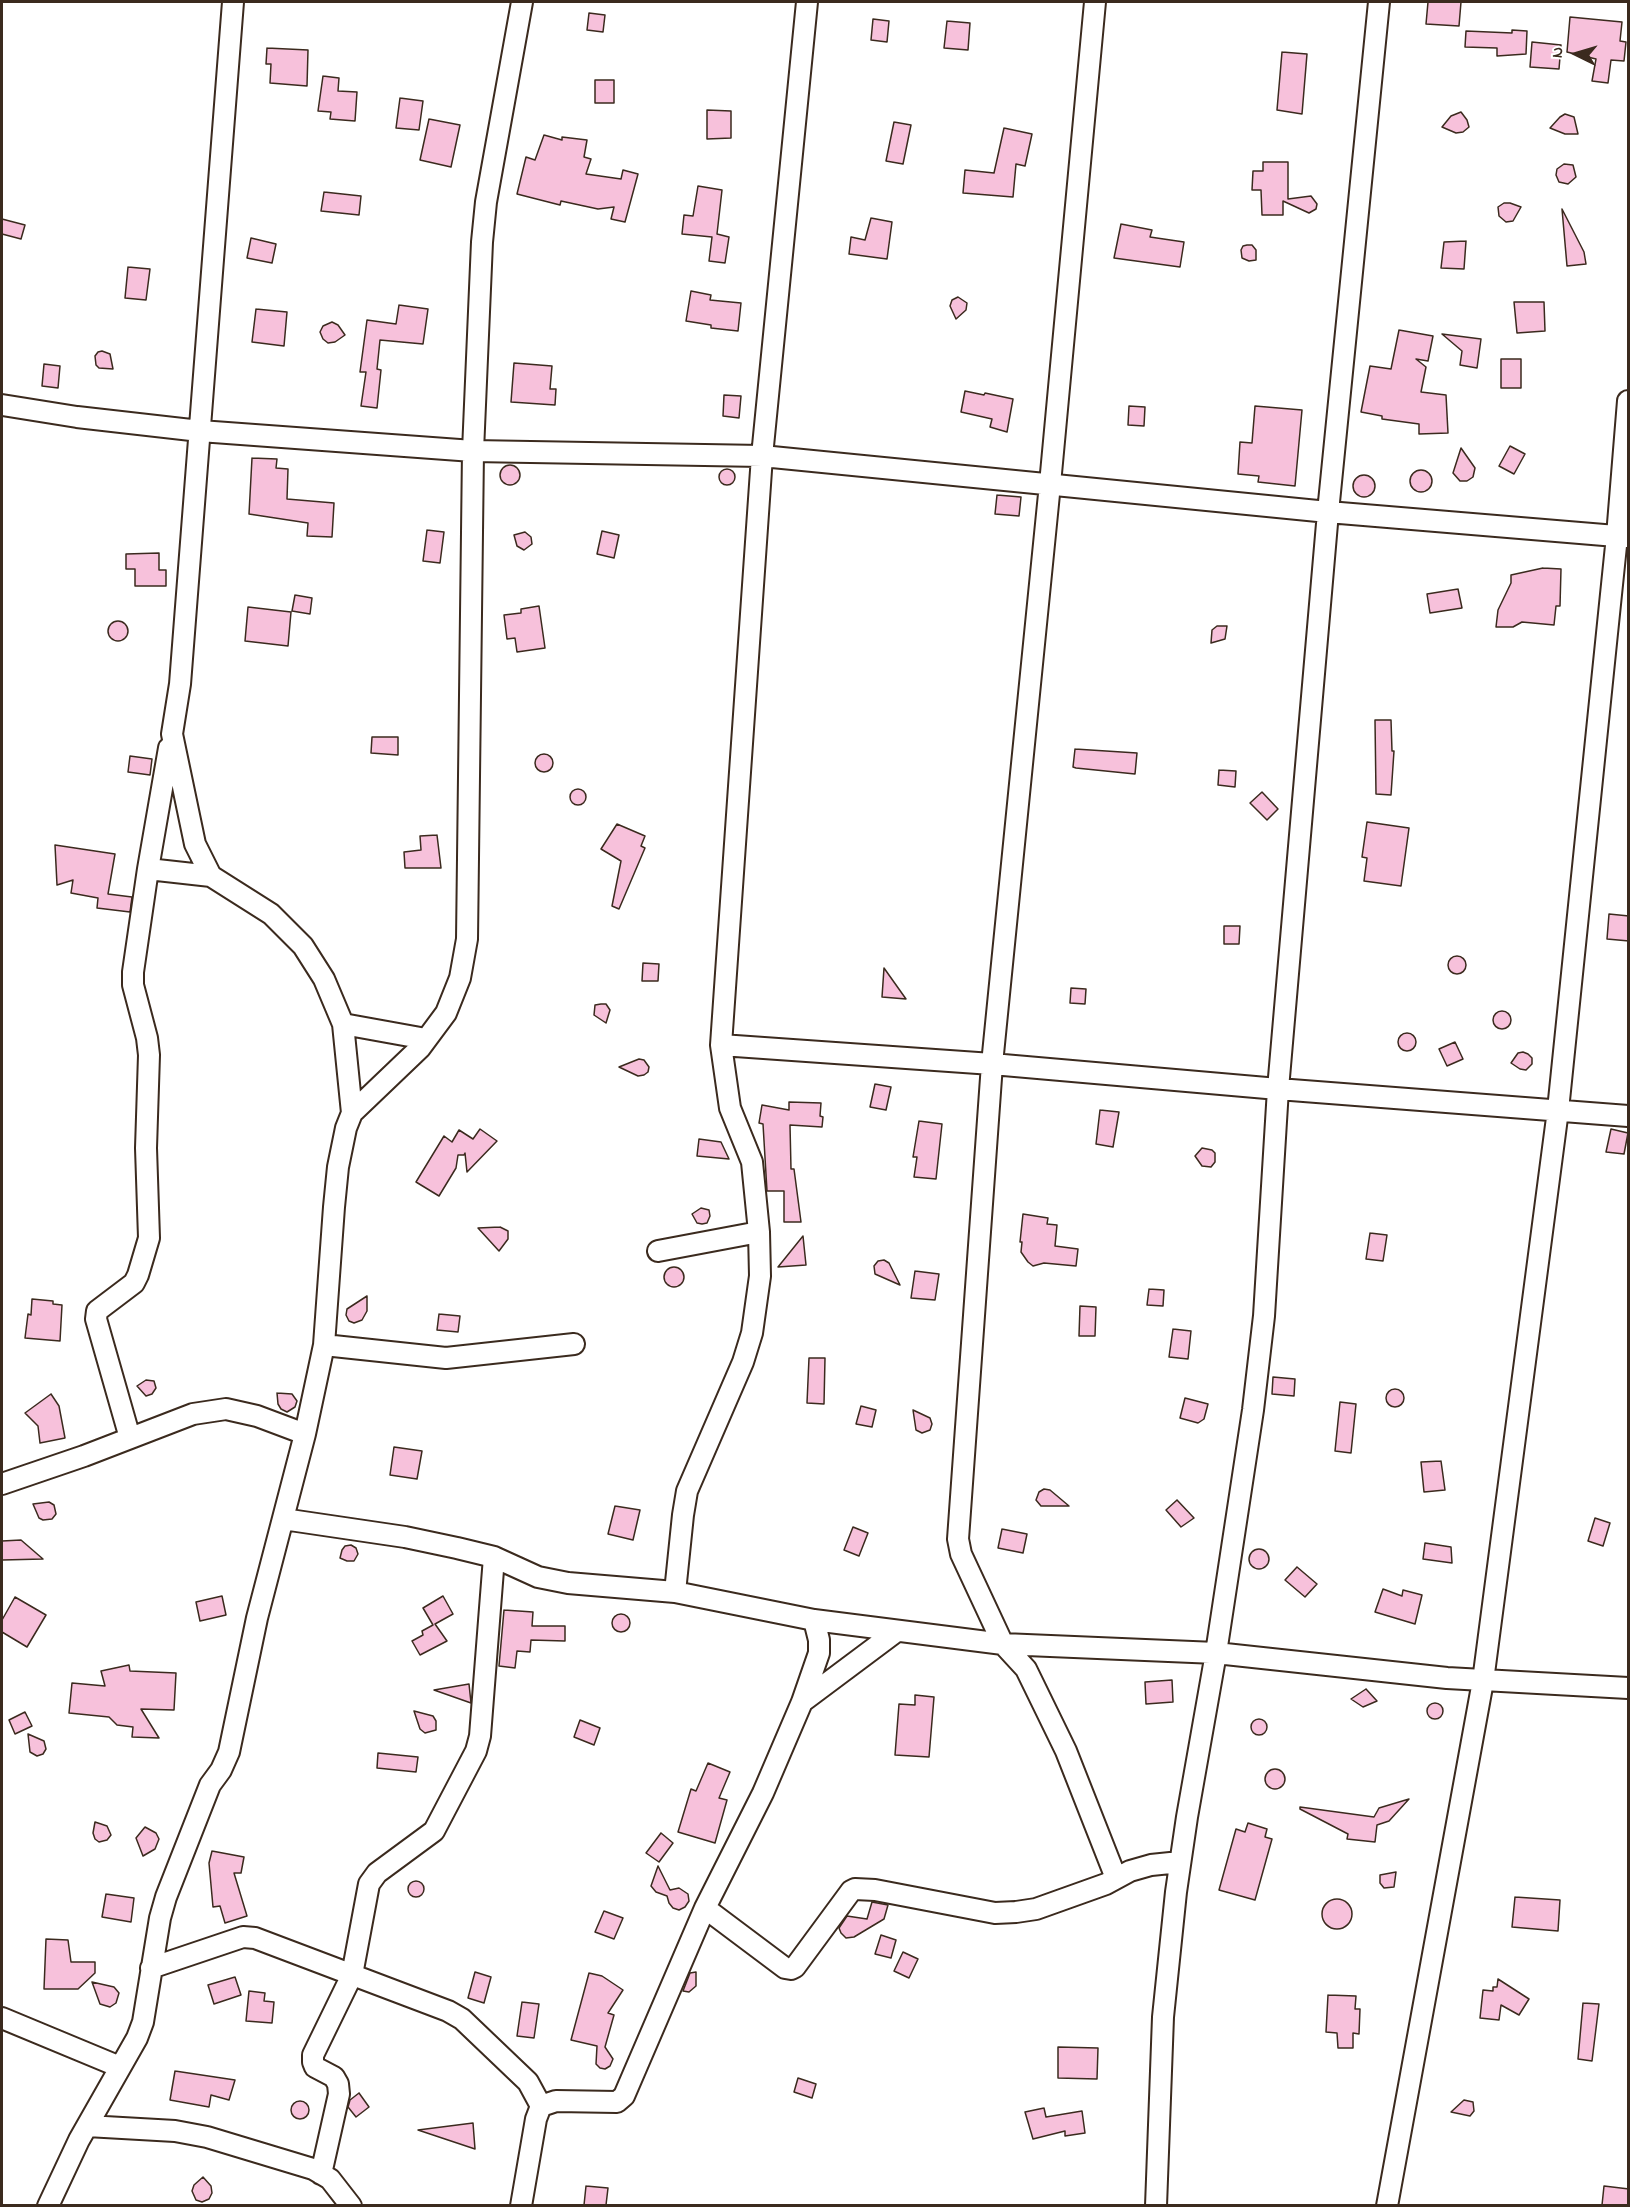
<!DOCTYPE html>
<style>
body{margin:0}
#map{position:relative;width:1630px;height:2207px;overflow:hidden;background:#fff;font-family:"Indie Flower",sans-serif}
canvas{display:block}
.frame{position:absolute;inset:0;border:3px solid #3b2a1e;pointer-events:none}
.north{position:absolute;left:1546px;top:24px;width:60px;height:60px;-webkit-text-stroke:4px #fff;paint-order:stroke;rotate:275deg;font-size:16px;font-weight:700;line-height:24px;text-align:center;color:#3b2a1e}
.north::after{content:'';display:block;margin:auto;width:21px;height:27px;background:#3b2a1e;clip-path:polygon(50% 0,100% 100%,50% 72%,0 100%)}
</style>
<div id="map">
<canvas width="1630" height="2207"></canvas>
<div class="frame"></div>
<div class="north">N</div>
</div>
<script>
const c = document.querySelector('canvas').getContext('2d');
c.lineJoin = 'round';
function fillPath(path, color) { c.fillStyle = color; c.fill(path, 'evenodd'); }
const toPath = rows => new Path2D(rows.map(r => 'M' + r).join(''));
function stroke(path, color, width, dash) { c.strokeStyle = color; c.lineWidth = width; c.lineCap = dash ? 'butt' : 'round'; c.setLineDash(dash || []); c.stroke(path); }
const building = toPath([
 [1428,2,1461,2,1459,26,1426,24,1428,2],
 [589,13,605,15,603,32,587,30,589,13],
 [1570,17,1622,22,1620,41,1626,42,1624,61,1611,60,1608,83,1592,81,1596,59,1567,52,1570,17],
 [873,19,889,21,887,42,871,40,873,19],
 [947,21,970,23,968,50,944,48,947,21],
 [1512,30,1527,31,1526,54,1497,56,1497,48,1465,47,1466,31,1512,33,1512,30],
 [1532,42,1561,45,1559,69,1530,67,1532,42],
 [267,48,308,50,307,86,270,83,271,64,266,64,267,48],
 [1282,52,1307,54,1302,114,1277,110,1282,52],
 [323,76,339,78,338,91,357,92,355,121,330,119,331,112,318,111,323,76],
 [595,80,614,80,614,103,595,103,595,80],
 [400,98,423,101,419,130,396,128,400,98],
 [707,110,731,111,731,138,707,139,707,110],
 [1461,112,1467,120,1469,127,1463,132,1456,133,1442,127,1451,116,1461,112],
 [1565,114,1574,117,1578,134,1565,134,1550,128,1560,117,1565,114],
 [429,119,460,125,451,167,420,160,429,119],
 [894,122,911,125,903,164,886,161,894,122],
 [1004,128,1032,134,1025,166,1016,164,1013,197,963,193,965,170,994,173,1004,128],
 [544,135,562,140,562,137,587,140,584,157,591,159,586,174,621,179,623,170,638,174,625,222,611,219,614,207,598,209,561,201,560,205,517,194,526,157,535,160,544,135],
 [1263,162,1288,162,1288,199,1311,196,1317,204,1316,209,1309,213,1283,201,1283,215,1262,215,1261,190,1252,190,1253,171,1263,171,1263,162],
 [1564,164,1573,165,1576,177,1568,184,1559,182,1556,175,1557,169,1564,164],
 [698,186,722,190,717,234,729,237,725,263,709,261,712,237,682,234,684,215,693,216,698,186],
 [324,192,361,196,359,215,321,211,324,192],
 [1504,203,1510,203,1521,207,1513,221,1506,222,1499,216,1498,207,1504,203],
 [1562,209,1584,252,1586,264,1567,266,1562,209],
 [871,218,892,222,887,259,849,254,851,237,865,240,871,218],
 [2,219,25,225,21,239,2,234,2,219],
 [1121,224,1152,230,1150,237,1184,242,1180,267,1114,258,1121,224],
 [251,238,276,244,272,263,247,258,251,238],
 [1466,241,1464,269,1441,268,1444,242,1466,241],
 [1247,245,1252,245,1256,250,1256,260,1249,261,1242,258,1241,250,1243,246,1247,245],
 [128,267,150,269,146,300,125,298,128,267],
 [691,291,711,295,710,300,741,303,738,331,711,328,711,325,686,321,691,291],
 [958,297,967,303,966,310,956,319,950,306,952,300,958,297],
 [1514,302,1544,302,1545,331,1517,333,1514,302],
 [399,305,428,309,423,344,380,340,377,369,381,370,377,408,361,406,366,372,360,372,367,320,396,324,399,305],
 [256,309,287,312,284,346,252,342,256,309],
 [332,322,338,325,345,335,335,342,328,343,323,339,320,332,323,326,332,322],
 [1399,330,1433,336,1428,361,1416,359,1426,367,1421,392,1446,395,1448,433,1419,434,1419,424,1382,419,1382,416,1361,412,1370,366,1391,369,1399,330],
 [1442,334,1481,339,1477,368,1460,365,1462,351,1442,334],
 [102,351,110,354,113,369,99,368,96,365,95,356,98,352,102,351],
 [1501,359,1521,359,1521,388,1501,388,1501,359],
 [514,363,552,366,550,389,556,389,555,405,511,402,514,363],
 [44,364,60,366,58,388,42,386,44,364],
 [965,391,984,395,985,393,1013,399,1007,432,990,427,992,419,961,412,965,391],
 [724,395,741,396,739,418,723,416,724,395],
 [1129,406,1145,407,1144,426,1128,425,1129,406],
 [1255,406,1302,410,1295,486,1258,482,1259,476,1238,474,1240,442,1252,443,1255,406],
 [1510,446,1525,454,1514,474,1499,466,1510,446],
 [1461,448,1475,468,1473,477,1467,481,1460,481,1453,473,1461,448],
 [252,458,277,459,276,468,288,469,287,499,334,503,332,537,307,536,308,523,249,514,252,458],
 '500 475a10 10 0 1 1 20 0a10 10 0 1 1-20 0Z',
 '719 477a8 8 0 1 1 16 0a8 8 0 1 1-16 0Z',
 '1410 481a11 11 0 1 1 22 0a11 11 0 1 1-22 0Z',
 '1353 486a11 11 0 1 1 22 0a11 11 0 1 1-22 0Z',
 [997,495,1021,497,1019,516,995,514,997,495],
 [427,530,444,532,440,563,423,561,427,530],
 [602,531,619,535,614,558,597,554,602,531],
 [525,532,531,537,532,544,524,550,517,546,514,535,525,532],
 [159,553,159,570,166,570,166,586,135,586,135,569,126,569,126,554,159,553],
 [1543,568,1561,569,1560,606,1556,606,1554,625,1522,622,1513,627,1496,627,1498,610,1511,583,1511,575,1543,568],
 [1458,589,1462,608,1430,613,1427,594,1458,589],
 [295,595,312,598,310,614,292,611,295,595],
 [539,606,545,648,517,652,515,638,507,639,504,615,521,613,521,609,539,606],
 [248,607,291,612,288,646,245,641,248,607],
 '108 631a10 10 0 1 1 20 0a10 10 0 1 1-20 0Z',
 [1227,626,1225,639,1211,643,1212,630,1217,626,1227,626],
 [1375,720,1391,720,1392,751,1394,751,1391,795,1376,794,1375,720],
 [372,737,398,737,398,755,371,753,372,737],
 [1075,749,1137,753,1135,774,1076,768,1073,767,1075,749],
 '535 763a9 9 0 1 1 18 0a9 9 0 1 1-18 0Z',
 [130,756,152,759,150,775,128,772,130,756],
 [1219,770,1236,771,1235,787,1218,785,1219,770],
 '570 797a8 8 0 1 1 16 0a8 8 0 1 1-16 0Z',
 [1262,792,1278,809,1267,820,1250,803,1262,792],
 [1367,822,1409,828,1401,886,1364,881,1367,858,1362,857,1367,822],
 [617,824,645,836,641,846,645,848,619,909,612,906,621,861,601,849,617,824],
 [437,835,441,868,405,868,404,852,421,850,420,836,437,835],
 [55,845,115,854,108,894,132,897,130,912,97,908,98,898,71,893,73,880,57,885,55,845],
 [1609,914,1629,916,1629,941,1607,939,1609,914],
 [1224,926,1240,926,1239,944,1224,944,1224,926],
 '1448 965a9 9 0 1 1 18 0a9 9 0 1 1-18 0Z',
 [643,963,659,964,658,981,642,981,643,963],
 [884,968,906,999,882,997,884,968],
 [1071,988,1086,989,1085,1004,1070,1003,1071,988],
 [601,1004,606,1004,610,1010,606,1023,594,1015,595,1005,601,1004],
 '1493 1020a9 9 0 1 1 18 0a9 9 0 1 1-18 0Z',
 '1398 1042a9 9 0 1 1 18 0a9 9 0 1 1-18 0Z',
 [1455,1042,1463,1059,1447,1066,1439,1049,1455,1042],
 [1523,1052,1528,1054,1532,1058,1532,1064,1526,1070,1520,1069,1511,1063,1518,1053,1523,1052],
 [639,1059,644,1060,649,1067,648,1072,644,1075,638,1076,619,1067,639,1059],
 [875,1084,891,1087,886,1110,870,1107,875,1084],
 [789,1102,821,1103,820,1116,823,1117,822,1127,790,1125,791,1169,794,1169,801,1222,784,1222,784,1191,767,1191,763,1124,759,1123,762,1105,789,1110,789,1102],
 [1100,1110,1119,1112,1113,1147,1096,1144,1100,1110],
 [919,1121,942,1124,936,1179,914,1177,917,1157,913,1157,919,1121],
 [480,1129,497,1141,467,1172,465,1153,464,1155,458,1155,456,1168,439,1196,416,1182,444,1136,452,1142,459,1130,473,1139,480,1129],
 [1611,1129,1628,1133,1624,1154,1606,1152,1611,1129],
 [699,1139,721,1142,729,1159,697,1156,699,1139],
 [1202,1148,1212,1150,1215,1153,1215,1162,1211,1167,1202,1166,1195,1156,1202,1148],
 [701,1208,709,1210,710,1216,707,1223,702,1224,697,1223,692,1214,701,1208],
 [1023,1214,1048,1218,1047,1224,1057,1225,1055,1246,1078,1249,1076,1266,1044,1263,1033,1266,1028,1262,1021,1252,1022,1242,1020,1242,1023,1214],
 [500,1227,508,1231,508,1239,499,1251,478,1228,500,1227],
 [1370,1233,1387,1235,1383,1261,1366,1259,1370,1233],
 [803,1236,806,1265,778,1267,803,1236],
 [884,1260,889,1263,900,1285,875,1274,874,1266,878,1261,884,1260],
 '664 1277a10 10 0 1 1 20 0a10 10 0 1 1-20 0Z',
 [915,1271,939,1274,935,1300,911,1298,915,1271],
 [1149,1289,1164,1290,1163,1306,1147,1305,1149,1289],
 [367,1296,367,1311,362,1320,354,1323,349,1321,346,1315,347,1309,367,1296],
 [32,1299,53,1301,53,1304,62,1305,60,1341,25,1338,28,1314,31,1315,32,1299],
 [1080,1306,1096,1307,1095,1336,1079,1336,1080,1306],
 [439,1314,460,1316,458,1332,437,1330,439,1314],
 [1173,1329,1191,1331,1188,1359,1169,1357,1173,1329],
 [809,1358,825,1358,824,1404,807,1403,809,1358],
 [1273,1377,1295,1379,1294,1396,1272,1394,1273,1377],
 [146,1380,154,1381,156,1388,152,1394,146,1396,137,1386,146,1380],
 '1386 1398a9 9 0 1 1 18 0a9 9 0 1 1-18 0Z',
 [277,1393,292,1394,297,1401,295,1407,287,1412,281,1409,278,1404,277,1393],
 [51,1394,59,1406,65,1438,40,1443,38,1426,25,1413,51,1394],
 [1185,1398,1208,1404,1204,1419,1198,1423,1180,1418,1185,1398],
 [1340,1402,1356,1404,1351,1453,1335,1451,1340,1402],
 [861,1406,876,1410,872,1427,856,1424,861,1406],
 [913,1410,930,1418,932,1424,930,1430,922,1433,916,1430,913,1410],
 [394,1447,422,1451,417,1479,390,1475,394,1447],
 [1441,1461,1445,1490,1424,1492,1421,1462,1441,1461],
 [1044,1489,1050,1490,1069,1506,1041,1506,1036,1500,1039,1492,1044,1489],
 [1177,1500,1194,1518,1181,1527,1166,1510,1177,1500],
 [49,1502,54,1505,56,1514,52,1519,43,1520,39,1518,33,1504,49,1502],
 [615,1506,640,1510,633,1540,608,1534,615,1506],
 [1595,1518,1610,1523,1603,1546,1588,1541,1595,1518],
 [853,1527,868,1533,859,1556,844,1550,853,1527],
 [1002,1529,1027,1534,1023,1553,998,1548,1002,1529],
 [21,1540,43,1559,2,1560,2,1541,21,1540],
 [1425,1543,1451,1547,1452,1563,1423,1559,1425,1543],
 [351,1545,356,1548,358,1554,354,1561,347,1561,340,1558,342,1550,345,1546,351,1545],
 '1249 1559a10 10 0 1 1 20 0a10 10 0 1 1-20 0Z',
 [1297,1567,1317,1584,1305,1597,1285,1580,1297,1567],
 [1383,1589,1402,1596,1403,1590,1422,1595,1415,1624,1375,1612,1383,1589],
 [222,1596,226,1615,200,1621,196,1602,222,1596],
 [443,1596,453,1614,435,1624,447,1641,420,1655,412,1641,423,1635,422,1631,433,1625,423,1608,443,1596],
 [15,1597,46,1615,27,1647,2,1632,2,1620,15,1597],
 [504,1610,533,1612,532,1626,565,1626,565,1641,531,1640,530,1652,517,1651,515,1668,499,1666,504,1610],
 '612 1623a9 9 0 1 1 18 0a9 9 0 1 1-18 0Z',
 [129,1665,130,1671,176,1673,174,1710,141,1709,159,1738,132,1737,133,1727,117,1725,109,1717,69,1713,72,1683,105,1686,101,1671,129,1665],
 [1172,1680,1173,1702,1146,1704,1145,1682,1172,1680],
 [469,1684,471,1703,434,1690,469,1684],
 [1366,1689,1377,1701,1363,1707,1351,1699,1366,1689],
 [915,1695,934,1697,929,1757,895,1755,899,1704,915,1705,915,1695],
 '1427 1711a8 8 0 1 1 16 0a8 8 0 1 1-16 0Z',
 [414,1711,433,1716,436,1721,436,1730,425,1733,420,1729,414,1711],
 [25,1712,32,1726,15,1734,9,1720,25,1712],
 '1251 1727a8 8 0 1 1 16 0a8 8 0 1 1-16 0Z',
 [580,1720,600,1728,594,1745,574,1737,580,1720],
 [28,1734,44,1741,46,1749,43,1754,37,1756,30,1752,28,1734],
 [378,1753,418,1757,416,1772,377,1768,378,1753],
 [708,1763,730,1772,719,1798,727,1800,715,1843,678,1832,691,1789,696,1791,708,1763],
 '1265 1779a10 10 0 1 1 20 0a10 10 0 1 1-20 0Z',
 [1409,1799,1389,1821,1377,1825,1375,1842,1347,1839,1348,1834,1300,1809,1300,1807,1374,1817,1379,1808,1409,1799],
 [95,1822,107,1826,111,1835,107,1840,99,1842,95,1839,93,1833,95,1822],
 [1248,1823,1267,1829,1265,1837,1272,1839,1255,1900,1219,1890,1236,1829,1245,1832,1248,1823],
 [145,1827,156,1833,159,1839,155,1849,143,1856,136,1838,145,1827],
 [661,1833,673,1843,659,1862,646,1853,661,1833],
 [212,1851,244,1857,241,1873,234,1873,247,1916,225,1923,220,1906,213,1907,209,1863,212,1851],
 [658,1866,670,1890,679,1888,688,1894,689,1901,685,1907,679,1910,673,1908,669,1903,667,1896,656,1892,651,1886,658,1866],
 [1396,1872,1394,1887,1384,1888,1380,1883,1380,1875,1396,1872],
 '408 1889a8 8 0 1 1 16 0a8 8 0 1 1-16 0Z',
 [106,1894,134,1898,131,1922,102,1917,106,1894],
 [1515,1897,1560,1900,1558,1931,1512,1927,1515,1897],
 '1322 1914a15 15 0 1 1 30 0a15 15 0 1 1-30 0Z',
 [872,1902,888,1905,884,1919,854,1937,846,1938,841,1933,839,1928,847,1916,867,1919,872,1902],
 [604,1911,623,1918,614,1939,595,1932,604,1911],
 [881,1935,896,1940,891,1958,875,1954,881,1935],
 [46,1939,68,1940,71,1962,95,1962,95,1973,78,1989,44,1989,46,1939],
 [903,1952,918,1959,909,1978,894,1971,903,1952],
 [475,1972,491,1977,484,2003,468,1998,475,1972],
 [696,1972,696,1986,689,1992,683,1991,690,1973,696,1972],
 [589,1973,602,1976,623,1990,608,2013,614,2015,605,2047,613,2059,610,2066,605,2069,600,2068,596,2064,597,2046,571,2040,589,1973],
 [235,1977,241,1995,214,2004,208,1985,235,1977],
 [1498,1979,1529,1999,1519,2015,1501,2005,1499,2020,1480,2018,1483,1990,1493,1991,1493,1987,1497,1987,1498,1979],
 [92,1982,114,1987,119,1993,116,2003,110,2007,100,2004,92,1982],
 [249,1991,265,1993,264,2001,274,2002,272,2023,246,2021,249,1991],
 [1328,1995,1356,1996,1355,2009,1360,2009,1359,2034,1353,2033,1353,2048,1338,2048,1337,2033,1326,2032,1328,1995],
 [522,2002,539,2004,534,2038,517,2036,522,2002],
 [1583,2003,1599,2004,1592,2061,1578,2059,1583,2003],
 [1058,2047,1098,2048,1097,2079,1058,2078,1058,2047],
 [175,2071,235,2080,229,2100,211,2095,209,2107,170,2100,175,2071],
 [798,2078,816,2084,812,2098,794,2092,798,2078],
 [359,2093,369,2107,356,2117,348,2107,350,2100,359,2093],
 [1464,2100,1473,2102,1474,2111,1470,2116,1451,2112,1464,2100],
 '291 2110a9 9 0 1 1 18 0a9 9 0 1 1-18 0Z',
 [1044,2108,1046,2117,1082,2111,1085,2133,1065,2136,1065,2131,1033,2139,1025,2112,1044,2108],
 [473,2123,475,2149,418,2130,473,2123],
 [203,2177,211,2186,212,2193,209,2199,202,2202,196,2200,192,2191,194,2185,203,2177],
 [586,2186,608,2188,606,2205,584,2205,586,2186],
 [1604,2186,1629,2189,1629,2205,1602,2205,1604,2186]
]);
const street = toPath([
 [233,2,180,684,172,734,195,844,211,876,271,914,303,946,324,979,343,1024,352,1113],
 [807,2,762,456,721,1045,992,1064,1278,1089,1628,1116],
 [1095,2,1050,484,992,1064,958,1539,961,1554,1003,1644,1026,1669,1066,1751,1116,1878],
 [2,405,77,417,200,431,473,451,762,456,1328,512,1628,537],
 [148,869,211,876],
 [343,1024,426,1039],
 [658,1251,759,1232],
 [324,1345,446,1358,574,1344],
 [130,1438,96,1319,97,1311,134,1283,138,1275,149,1238,146,1148,149,1055,147,1038,133,985,133,972,148,869,169,748],
 [2,1484,84,1456,193,1414,226,1409,257,1416,305,1434],
 [283,1519,405,1537,457,1548,494,1557,538,1577,568,1583,675,1592,814,1620,1003,1644,1216,1653,1253,1410,1264,1316,1278,1089,1328,512,1379,2],
 [675,1592,683,1515,687,1491,743,1362,752,1333,760,1276,759,1232,752,1162,730,1108,721,1045],
 [802,1702,897,1631],
 [705,1908,785,1968,791,1969,795,1967,851,1891,855,1889,875,1890,995,1913,1016,1912,1036,1909,1106,1884,1130,1871,1151,1865,1180,1862],
 [151,1968,243,1937,255,1938,448,2011,462,2019,528,2082,541,2106],
 [2,2018,120,2067],
 [87,2126,175,2131,207,2137,313,2169,330,2179,351,2206],
 [321,2174,339,2094,338,2084,334,2077,315,2067,313,2062,313,2055,352,1975,369,1884,377,1873,434,1831,476,1751,480,1736,494,1557],
 [48,2206,79,2140,137,2038,143,2022,160,1918,166,1897,210,1785,221,1770,229,1752,257,1618,305,1434,324,1345,334,1207,338,1167,346,1128,352,1113,420,1048,446,1013,460,978,467,939,473,451,482,242,486,202,522,2],
 [521,2206,536,2119,541,2106,556,2101,617,2102,624,2096,705,1908,763,1793,802,1702,819,1653,819,1640,814,1620],
 [1156,2206,1163,2017,1176,1892,1187,1817,1216,1653,1447,1678,1628,1688],
 [1387,2206,1483,1681,1558,1110,1617,536,1628,401]
]);
fillPath(building, '#f7c1db');
stroke(building, '#3b2a1e', 1.5);
stroke(street, '#3b2a1e', 24);
stroke(street, '#fff', 20);
</script>
